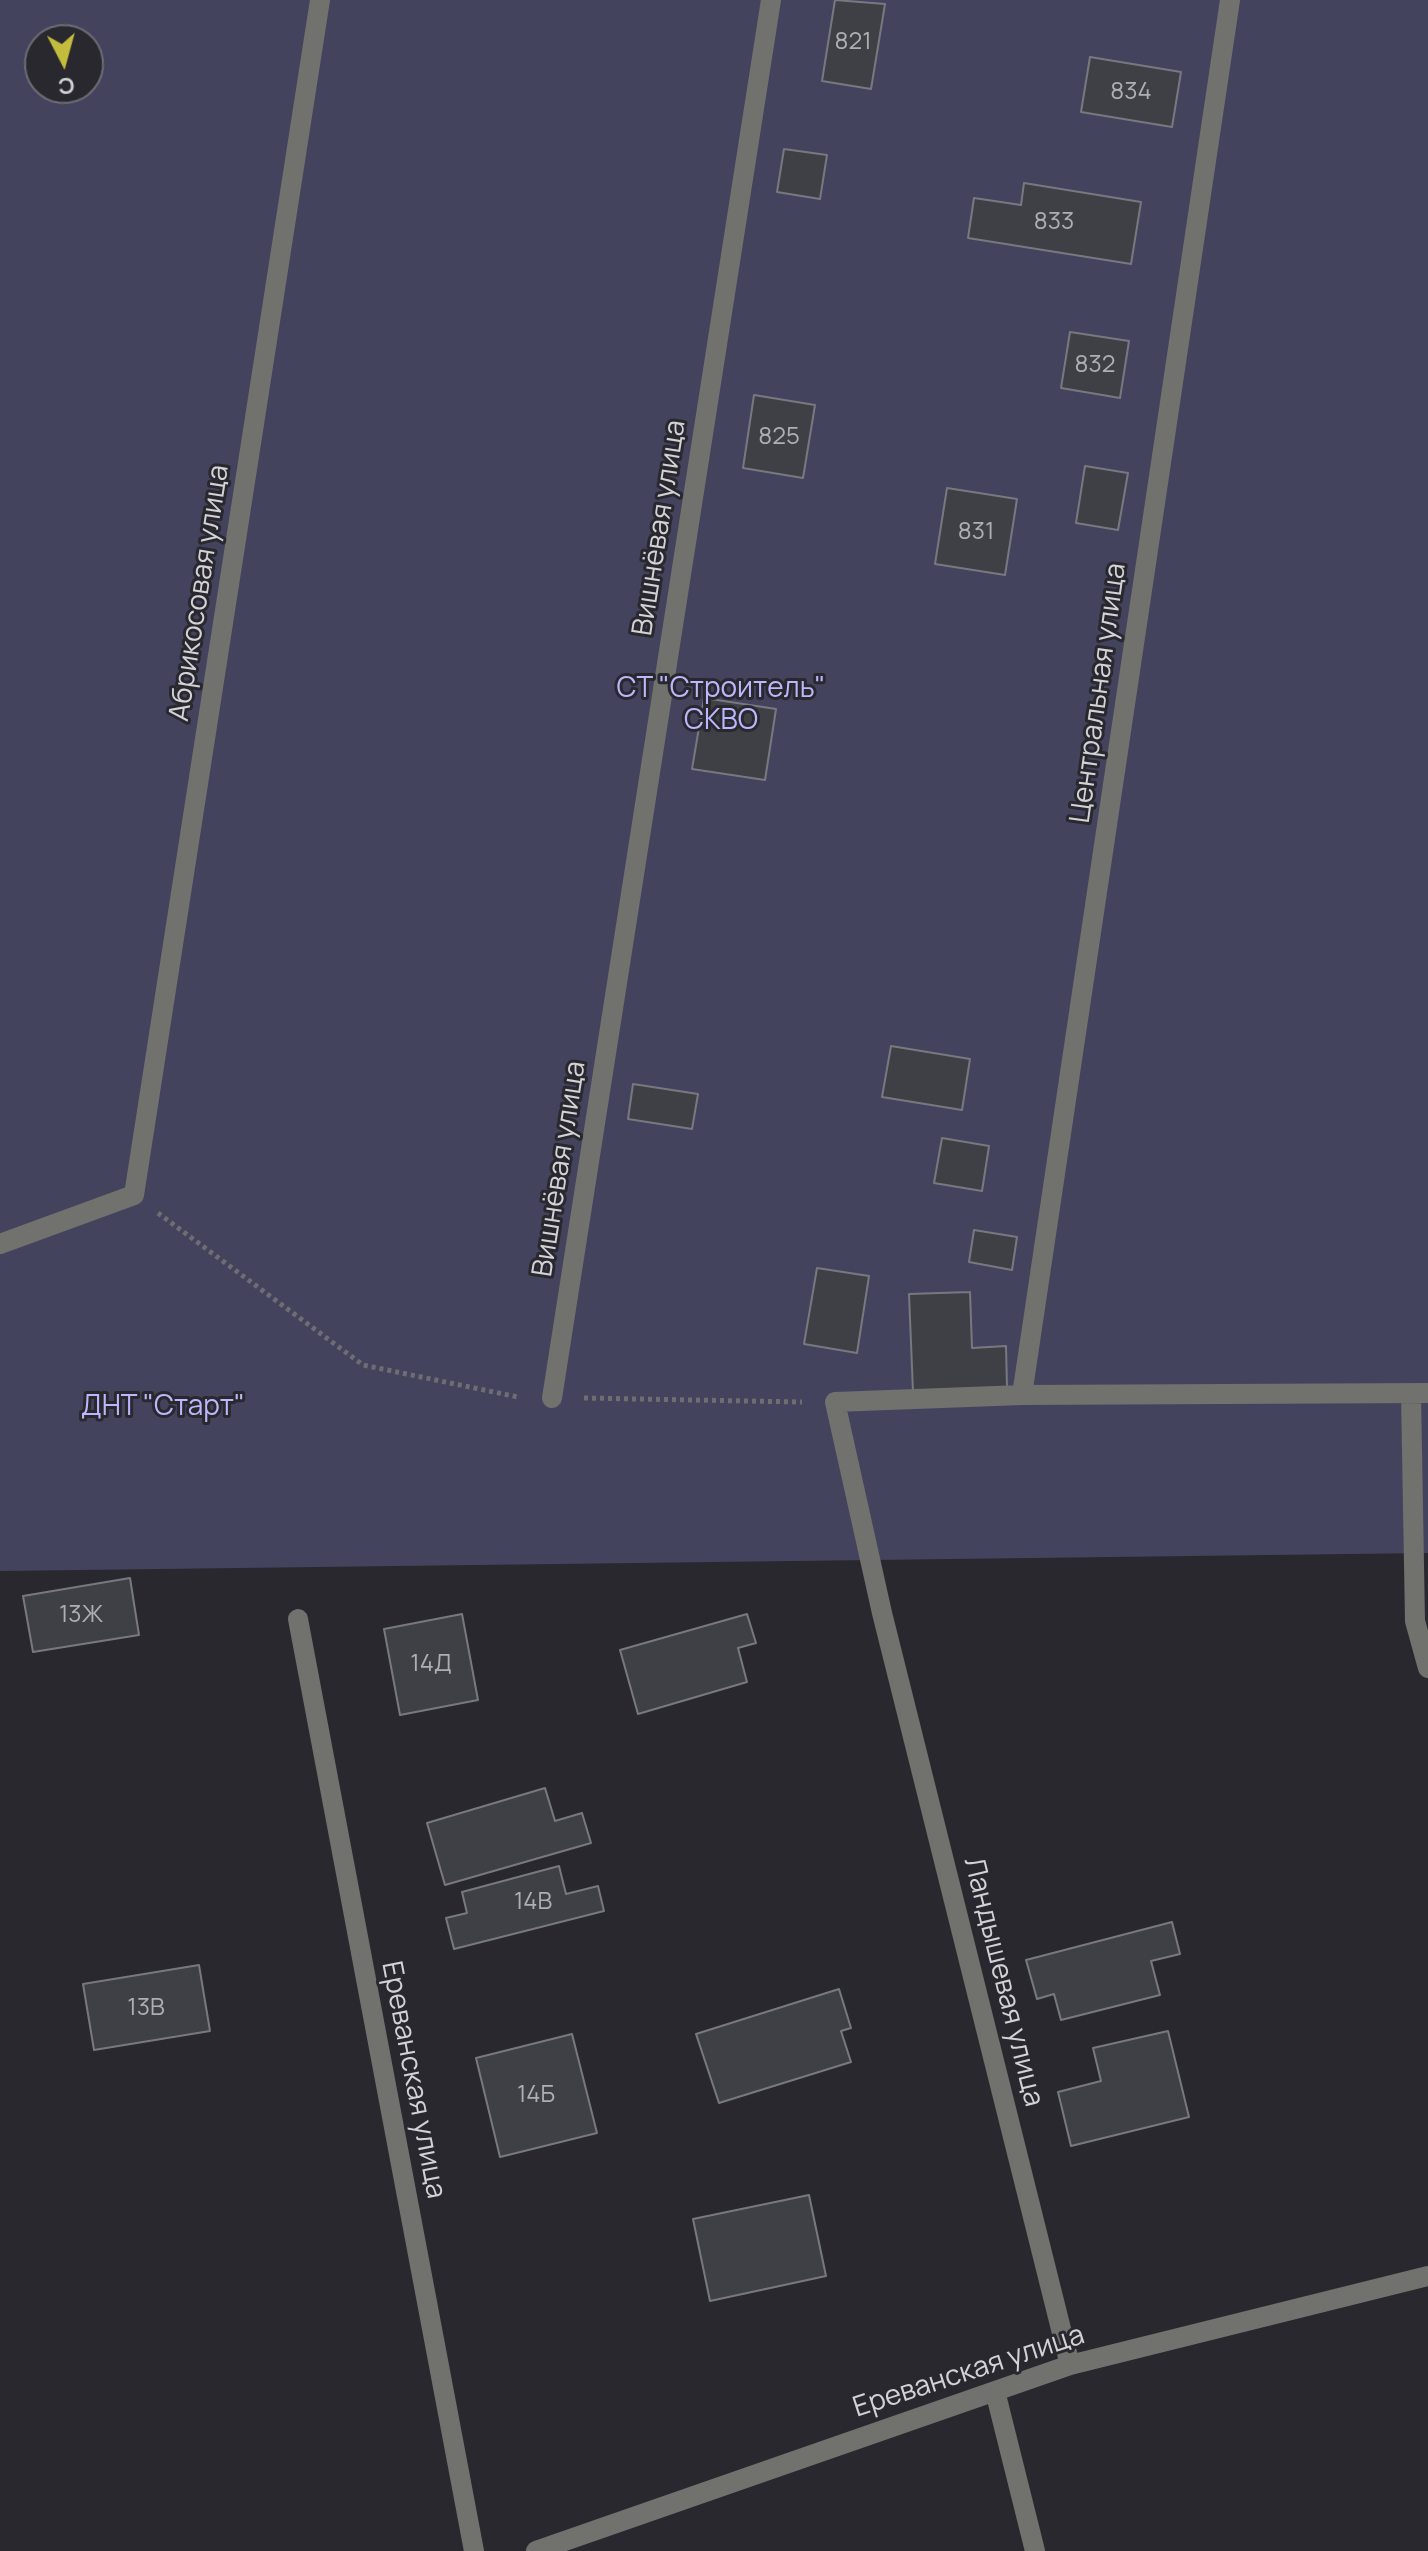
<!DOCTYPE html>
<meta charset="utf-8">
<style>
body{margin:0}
#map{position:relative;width:1428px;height:2551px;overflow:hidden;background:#29282f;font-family:Manrope,sans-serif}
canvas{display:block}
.north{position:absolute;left:24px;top:24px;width:80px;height:80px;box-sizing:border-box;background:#29282f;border:2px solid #6d6c72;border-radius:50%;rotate:174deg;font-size:22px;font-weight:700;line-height:32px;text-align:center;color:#d3d3d7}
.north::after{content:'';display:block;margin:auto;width:28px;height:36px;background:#c3bd3e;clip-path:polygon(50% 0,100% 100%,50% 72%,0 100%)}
</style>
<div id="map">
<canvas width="1428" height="2551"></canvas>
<div class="north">С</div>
</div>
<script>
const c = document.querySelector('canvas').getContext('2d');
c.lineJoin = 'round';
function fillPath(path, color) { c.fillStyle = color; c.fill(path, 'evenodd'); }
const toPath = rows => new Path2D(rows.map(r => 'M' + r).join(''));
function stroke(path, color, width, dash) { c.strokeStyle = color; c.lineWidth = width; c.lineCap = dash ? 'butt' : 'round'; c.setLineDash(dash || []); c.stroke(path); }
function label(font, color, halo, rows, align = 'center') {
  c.font = font + ' Manrope,sans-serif'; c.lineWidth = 6; c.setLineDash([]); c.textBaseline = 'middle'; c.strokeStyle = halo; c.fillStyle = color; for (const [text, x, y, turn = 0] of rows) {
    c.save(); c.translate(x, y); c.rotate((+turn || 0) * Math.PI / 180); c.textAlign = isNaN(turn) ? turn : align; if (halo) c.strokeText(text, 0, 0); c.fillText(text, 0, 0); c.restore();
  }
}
const green = toPath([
 [0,0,1428,0,1428,1553,0,1571],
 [40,40,88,40,88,88,40,88]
]);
const building = toPath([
 [835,0,885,4,871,89,822,81,835,0],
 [1090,57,1181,72,1172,127,1081,112,1090,57],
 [784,149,827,155,820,199,777,192,784,149],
 [1024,183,1141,202,1131,264,968,238,974,198,1021,205,1024,183],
 [1070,332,1129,341,1120,398,1061,388,1070,332],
 [754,395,815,405,803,478,743,468,754,395],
 [1085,466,1128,473,1118,530,1076,523,1085,466],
 [947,488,1017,499,1005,575,935,564,947,488],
 [704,698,776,709,765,780,692,769,704,698],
 [891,1046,970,1059,962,1110,882,1097,891,1046],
 [633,1084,698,1094,692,1129,628,1119,633,1084],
 [942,1138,989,1146,982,1191,934,1183,942,1138],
 [974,1230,1017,1237,1012,1270,969,1262,974,1230],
 [817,1268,869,1276,857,1353,804,1344,817,1268],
 [970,1292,972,1348,1006,1346,1007,1388,913,1392,909,1294,970,1292],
 [130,1578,139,1635,33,1652,23,1596,130,1578],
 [462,1614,478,1700,400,1715,384,1629,462,1614],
 [747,1614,756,1643,738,1648,747,1682,638,1714,620,1650,747,1614],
 [545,1788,555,1821,582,1813,591,1843,445,1885,427,1823,545,1788],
 [559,1866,566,1894,598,1886,604,1911,454,1949,446,1918,467,1913,462,1892,559,1866],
 [1172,1922,1180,1954,1151,1961,1160,1995,1061,2020,1054,1994,1037,1999,1026,1960,1172,1922],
 [199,1965,210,2031,94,2050,83,1984,199,1965],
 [839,1989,851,2028,841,2031,851,2062,719,2103,696,2034,839,1989],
 [1168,2031,1189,2117,1071,2146,1058,2092,1101,2081,1093,2048,1168,2031],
 [572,2034,597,2133,500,2157,476,2058,572,2034],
 [809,2195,826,2276,710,2301,693,2219,809,2195]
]);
const path = toPath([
 [158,1213,363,1365,518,1397],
 [584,1398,802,1402]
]);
const minor = toPath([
 [0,1244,134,1195,320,0],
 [1411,1393,1415,1621,1428,1668],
 [1022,1395,1230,0],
 [552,1398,771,0],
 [298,1619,474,2551],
 [1070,2365,882,1613,835,1402,1022,1395,1428,1393],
 [995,2391,1035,2551],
 [536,2551,1070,2365,1428,2276]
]);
const numberNames = [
 ["821",853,42],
 ["834",1131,92],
 ["833",1054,222],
 ["832",1095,365],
 ["825",779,437],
 ["831",976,532],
 ["13Ж",81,1615],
 ["14Д",431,1664],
 ["14В",533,1902],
 ["13В",146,2008],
 ["14Б",536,2095]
];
const streetNames = [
 ["Вишнёвая улица",660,528,-81],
 ["Абрикосовая улица",200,593,-81],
 ["Центральная улица",1099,693,-82],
 ["Вишнёвая улица",560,1169,-81],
 ["Ландышевая улица",1003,1982,76],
 ["Ереванская улица",413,2080,79],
 ["Ереванская улица",969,2372,-18]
];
const parkNames = [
 ["СТ \"Строитель\"",721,689],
 ["СКВО",721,721],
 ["ДНТ \"Старт\"",163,1407]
];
fillPath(green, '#44435e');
fillPath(building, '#3f3f46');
stroke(building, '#787880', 2);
stroke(path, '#6d6d72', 5, [4, 4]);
stroke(minor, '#71716d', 20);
label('24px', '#aeaeb3', null, numberNames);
label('28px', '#d3d3d7', '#29282f', streetNames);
label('28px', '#bab7fc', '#29282f', parkNames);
</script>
